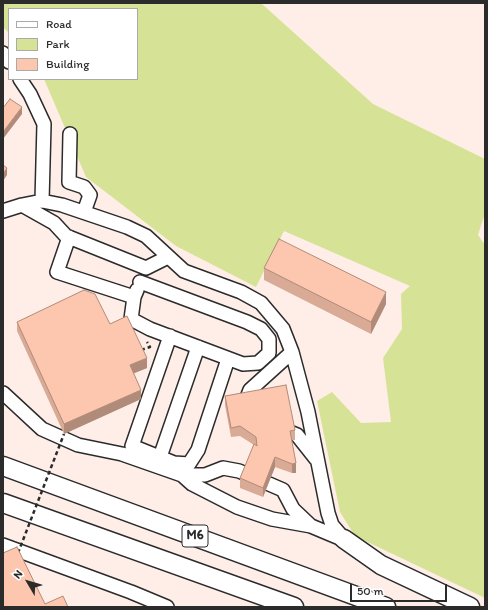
<!DOCTYPE html>
<style>
body{margin:0}
#map{position:relative;width:488px;height:610px;overflow:hidden;background:#feeee7;font-family:Itim,sans-serif}
canvas{display:block}
.frame{position:absolute;inset:0;border:4px solid #2b2b2b;pointer-events:none}
.legend{position:absolute;left:8px;top:8px;width:130px;height:72px;box-sizing:border-box;background:#fff;border:1px solid #aaa;margin:0;padding:5px 7px;list-style:none;font-size:12px;color:#2b2b2b}
.legend li{display:flex;align-items:center;gap:8px;height:20px}
.legend b{width:20px;border:1px solid #aaa}
.north{position:absolute;left:8px;top:562px;width:40px;height:40px;-webkit-text-stroke:3px #fff;paint-order:stroke;rotate:308deg;font-size:11px;font-weight:700;line-height:16px;text-align:center;color:#2b2b2b}
.north::after{content:'';display:block;margin:auto;width:14px;height:18px;background:#2b2b2b;clip-path:polygon(50% 0,100% 100%,50% 72%,0 100%)}
.scale{position:absolute;left:350px;top:584px;width:97px;height:18px;box-sizing:border-box;border:2px solid #2b2b2b;border-top:0;padding-left:5px;font-size:12px;line-height:14px;white-space:nowrap;color:#2b2b2b;-webkit-text-stroke:3px #fff;paint-order:stroke}
</style>
<div id="map">
<canvas width="488" height="610"></canvas>
<div class="frame"></div>
<ul class="legend">
<li><b style="height:5px;background:#fff"></b>Road</li>
<li><b style="height:11px;background:#d6e396"></b>Park</li>
<li><b style="height:11px;background:#fcc6af"></b>Building</li>
</ul>
<div class="north">N</div>
<div class="scale">50 m</div>
</div>
<script>
const c = document.querySelector('canvas').getContext('2d');
c.lineJoin = 'round';
function fillPath(path, color) { c.fillStyle = color; c.fill(path, 'evenodd'); }
const toPath = rows => new Path2D(rows.map(r => 'M' + r).join(''));
function stroke(path, color, width, dash) { c.strokeStyle = color; c.lineWidth = width; c.lineCap = dash ? 'butt' : 'round'; c.setLineDash(dash || []); c.stroke(path); }
function label(font, color, halo, rows, align = 'center') {
  c.font = font + ' Itim,sans-serif'; c.lineWidth = 3; c.setLineDash([]); c.textBaseline = 'middle'; c.strokeStyle = halo; c.fillStyle = color; for (const [text, x, y, turn = 0] of rows) {
    c.save(); c.translate(x, y); c.rotate((+turn || 0) * Math.PI / 180); c.textAlign = isNaN(turn) ? turn : align; if (halo) c.strokeText(text, 0, 0); c.fillText(text, 0, 0); c.restore();
  }
}
const green = toPath([
 [3,3,261,3,373,104,485,159,485,213,478,235,485,245,485,598,355,536,340,512,317,401,332,392,361,423,391,422,383,358,402,329,401,294,410,286,284,231,256,287,176,246,86,177,44,79,137,79,137,9,9,9,9,33,3,27]
]);
const path = toPath([
 [141,350,150,347,147,342]
]);
const minor = toPath([
 [3,53,9,62],
 [20,79,30,94,44,124,42,201],
 [70,134,69,182,84,187,90,195,84,212],
 [22,205,54,223,66,236,146,268,168,257],
 [3,211,22,205,42,201,62,205,127,227,146,236,184,271,241,292,261,303,283,329,292,352,308,412,328,513,332,525,344,539],
 [69,237,57,272,134,297,137,290],
 [134,297,131,319,150,329,243,364,258,363,269,353,269,339,261,329,247,322,140,282],
 [170,336,132,446,174,463,189,464,198,450,228,359],
 [3,393,42,429,78,445,122,454,182,475,205,475,223,468,239,471,283,490,293,509,311,526],
 [243,408,250,390,292,352],
 [277,434,287,431,297,435,316,459],
 [160,457,198,347],
 [182,475,192,484,237,507,272,519,311,526,342,539],
 [3,545,131,592,167,607]
]);
const highway = toPath([
 [3,466,386,607],
 [3,503,294,607],
 [344,539,381,565,470,607]
]);
const pathBridge = toPath([
 [18,553,64,434]
]);
const wall = toPath([
 [264,268,386,304,371,334,264,280],
 [17,322,110,324,147,368,133,373,141,399,64,434,17,331],
 [225,396,295,430,295,440,291,440,296,473,292,473,275,467,263,497,240,488,240,478,254,445,240,436,231,437,225,405]
]);
const shadedWall = toPath([
 [22,107,22,114,3,139,3,132],
 [7,168,7,175,3,181,3,174],
 [386,292,386,304,371,334,371,322],
 [147,358,147,368,130,375,130,365],
 [141,390,141,399,64,434,64,424],
 [275,457,275,467,263,497,263,488],
 [296,463,296,473,292,473,292,464]
]);
const building = toPath([
 [10,99,22,107,3,132,3,108,10,99],
 [3,165,7,168,3,174,3,165],
 [279,239,386,292,371,322,264,268,279,239],
 [84,290,95,294,110,324,127,316,147,358,130,365,141,390,64,424,17,322,84,290],
 [286,385,295,430,290,431,296,463,292,464,275,457,263,488,240,478,254,444,257,446,256,437,240,426,231,428,225,396,286,385],
 [17,547,45,604,63,596,68,607,3,607,3,553,17,547]
]);
const shields = [
 [195,536,26]
];
const shieldNames = [
 ["M6",195,536]
];
fillPath(green, '#d6e396');
stroke(minor, '#2b2b2b', 16);
stroke(highway, '#2b2b2b', 21);
stroke(path, '#2b2b2b', 2.5, [4, 3]);
stroke(minor, '#fff', 13);
stroke(highway, '#fff', 18);
stroke(pathBridge, '#2b2b2b', 2.5, [4, 3]);
fillPath(wall, '#d9aa96');
fillPath(shadedWall, '#b08b7a');
fillPath(building, '#fcc6af');
stroke(building, '#b08b7a', 1);
for (const [x, y, w] of shields) { const box = new Path2D(); box.roundRect(x - w / 2, y - 11, w, 22, 3); c.fillStyle = '#fff'; c.fill(box); stroke(box, '#2b2b2b', 1); }
label('bold 13px', '#2b2b2b', null, shieldNames);
</script>
